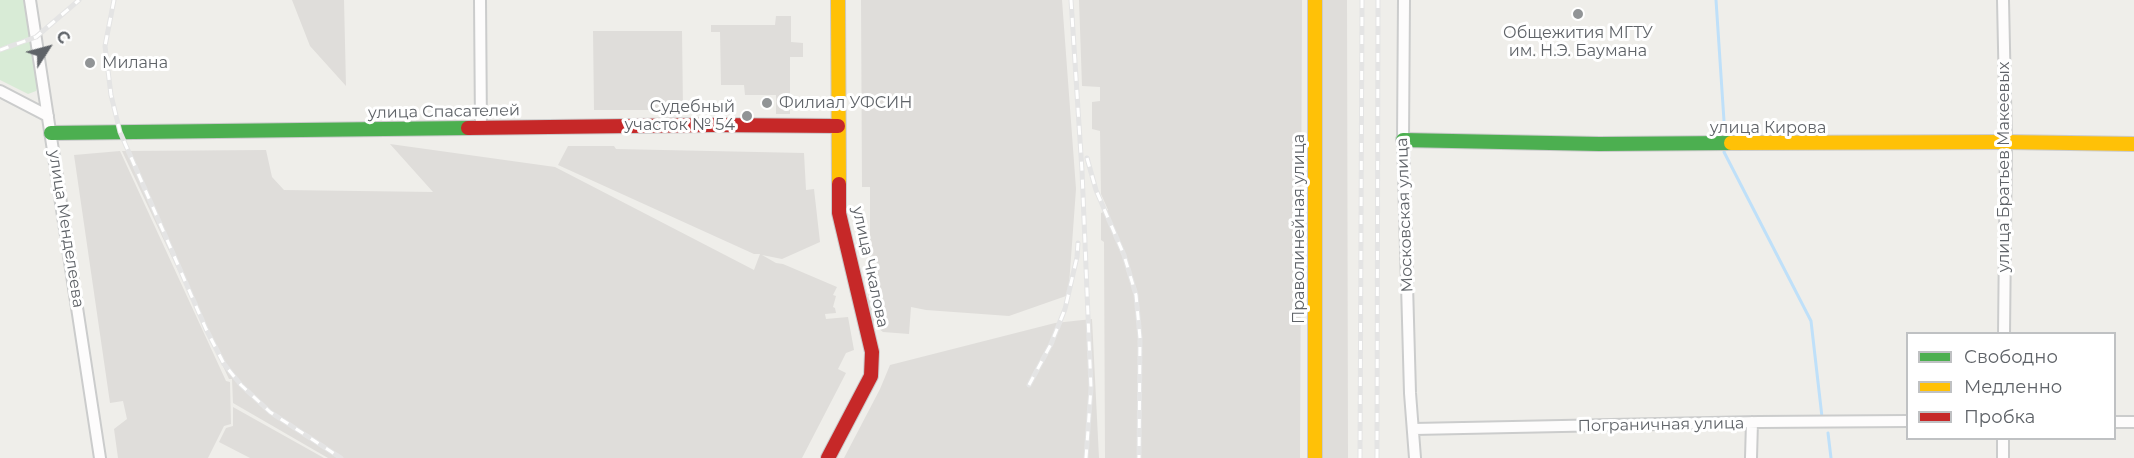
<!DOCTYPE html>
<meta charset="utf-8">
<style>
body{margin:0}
#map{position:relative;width:2134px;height:458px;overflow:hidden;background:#efeeea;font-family:Montserrat,sans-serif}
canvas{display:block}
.legend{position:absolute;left:1906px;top:332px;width:210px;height:108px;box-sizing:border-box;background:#fff;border:2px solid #bfc1c3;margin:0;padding:8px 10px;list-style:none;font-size:18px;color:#5f6368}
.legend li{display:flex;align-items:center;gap:12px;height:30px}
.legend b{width:30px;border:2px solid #bfc1c3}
.north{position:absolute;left:18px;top:18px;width:60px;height:60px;-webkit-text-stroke:4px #fff;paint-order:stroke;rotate:54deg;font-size:16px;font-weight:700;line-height:24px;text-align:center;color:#5f6368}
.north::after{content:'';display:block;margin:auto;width:21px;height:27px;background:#5f6368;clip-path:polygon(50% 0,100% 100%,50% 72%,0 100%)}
</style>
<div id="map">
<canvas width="2134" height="458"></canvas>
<ul class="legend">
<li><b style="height:8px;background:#4caf50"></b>Свободно</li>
<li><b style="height:8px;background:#ffc107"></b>Медленно</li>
<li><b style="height:8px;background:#c62828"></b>Пробка</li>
</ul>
<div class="north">С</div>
</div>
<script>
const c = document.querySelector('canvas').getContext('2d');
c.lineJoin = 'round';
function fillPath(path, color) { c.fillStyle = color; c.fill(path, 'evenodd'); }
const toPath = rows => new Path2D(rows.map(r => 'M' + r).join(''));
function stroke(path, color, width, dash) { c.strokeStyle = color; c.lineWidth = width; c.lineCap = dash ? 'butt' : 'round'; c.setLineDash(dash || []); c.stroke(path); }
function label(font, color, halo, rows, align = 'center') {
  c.font = font + ' Montserrat,sans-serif'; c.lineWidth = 6; c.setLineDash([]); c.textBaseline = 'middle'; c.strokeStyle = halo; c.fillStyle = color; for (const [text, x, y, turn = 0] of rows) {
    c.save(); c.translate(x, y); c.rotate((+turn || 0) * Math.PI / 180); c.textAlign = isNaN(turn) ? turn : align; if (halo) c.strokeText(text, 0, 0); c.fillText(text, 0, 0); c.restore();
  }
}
const industrial = toPath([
 [292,0,344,0,346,86,310,46],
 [861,0,1062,0,1076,189,1069,285,1066,296,1009,316,926,310,911,307,909,334,883,332,874,325,867,298,870,292,870,187,862,187],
 [1079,0,1302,0,1300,458,1105,458,1104,242,1101,240,1101,213,1108,210,1101,194,1100,131,1092,129,1092,102,1100,101,1100,87,1082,86],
 [1322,0,1347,0,1348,458,1321,458],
 [776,16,791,16,791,42,803,43,803,57,790,57,790,114,776,114,776,95,745,95,744,85,721,85,720,32,711,32,711,25,775,25],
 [593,31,682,31,683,110,594,110],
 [390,144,555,167,754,270,760,254,754,254,558,165,568,146,614,146,616,149,804,153,806,190,814,189,820,242,782,259,762,255,776,263,783,264,837,287,833,295,836,296,833,307,835,308,836,313,825,314,826,319,848,317,854,350,846,353,838,369,846,373,802,458,328,458,233,403,232,379,229,379,122,151,266,150,272,177,284,190,433,192],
 [120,151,226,381,230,382,231,424,224,426,208,458,118,458,114,429,127,419,123,401,110,403,74,155],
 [1092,319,1099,458,844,458,880,389,890,365,1055,323],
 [233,407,324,458,250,458,219,442,226,428,233,426]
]);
const green = toPath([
 [0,0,26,0,39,83,36,91,28,94,0,80]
]);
const stream = toPath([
 [1716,0,1725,136],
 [1725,148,1724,152,1811,321,1822,417],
 [1828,433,1831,458]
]);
const street = toPath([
 [30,0,100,458],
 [480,0,481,128],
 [1404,0,1403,140,1410,393,1415,458],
 [2003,0,2006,142,2004,334],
 [0,91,48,116],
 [2114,422,2134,422],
 [1414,429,1759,422,1908,421],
 [2003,438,2003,458],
 [1751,458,1752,422]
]);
const fast = toPath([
 [51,133,468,128],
 [1403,140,1599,144,1731,143]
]);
const slow = toPath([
 [838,0,839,184],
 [1315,0,1315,458],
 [1731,143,2006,142,2134,144]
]);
const jam = toPath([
 [468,128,712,125,838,126],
 [828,458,871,376,872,352,839,213,839,184]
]);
const rail = toPath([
 [114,0,105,46,111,95,120,132,206,329,224,364,241,385,270,412,341,458],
 [1071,0,1082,171,1091,388,1086,458],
 [0,50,36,37,79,0],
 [1087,158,1096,190,1124,255,1136,295,1140,338,1139,458],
 [1029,385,1051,344,1065,309,1077,257,1078,243],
 [1360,458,1362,0],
 [1377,458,1378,0]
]);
const markers = [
 [1578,14,6,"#919496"],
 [90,63,6,"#919496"],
 [767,103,6,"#919496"],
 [747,116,6,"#919496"]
];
const poiNames = [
 ["Общежития МГТУ",1578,33,"center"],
 ["им. Н.Э. Баумана",1578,51,"center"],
 ["Милана",102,63],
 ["Филиал УФСИН",779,103],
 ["Судебный",735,107,"right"],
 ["участок № 54",735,125,"right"]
];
const streetNames = [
 ["улица Спасателей",444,112,-1],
 ["улица Кирова",1768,128],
 ["улица Братьев Макеевых",2004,167,-90],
 ["Московская улица",1405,215,-92],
 ["улица Менделеева",66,229,81],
 ["Праволинейная улица",1299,229,-90],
 ["улица Чкалова",870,267,78],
 ["Пограничная улица",1661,425,-1]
];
fillPath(industrial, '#dfddda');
fillPath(green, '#d8ebd6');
stroke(stream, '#bfe0f9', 3);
stroke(street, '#cbcccc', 14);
stroke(fast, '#cacacb', 16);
stroke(slow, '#cacacb', 16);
stroke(jam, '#cacacb', 16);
stroke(street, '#fdfcfc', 10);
stroke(fast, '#4caf50', 14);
stroke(slow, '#ffc107', 14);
stroke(jam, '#c62828', 14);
stroke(rail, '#e4e4e4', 5);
stroke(rail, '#fff', 3, [9]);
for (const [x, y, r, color] of markers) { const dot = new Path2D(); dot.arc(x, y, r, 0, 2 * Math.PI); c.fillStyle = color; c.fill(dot); stroke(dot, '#fff', 2); }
label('16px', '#5f6368', '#fff', poiNames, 'left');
label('16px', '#5f6368', '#fff', streetNames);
</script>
